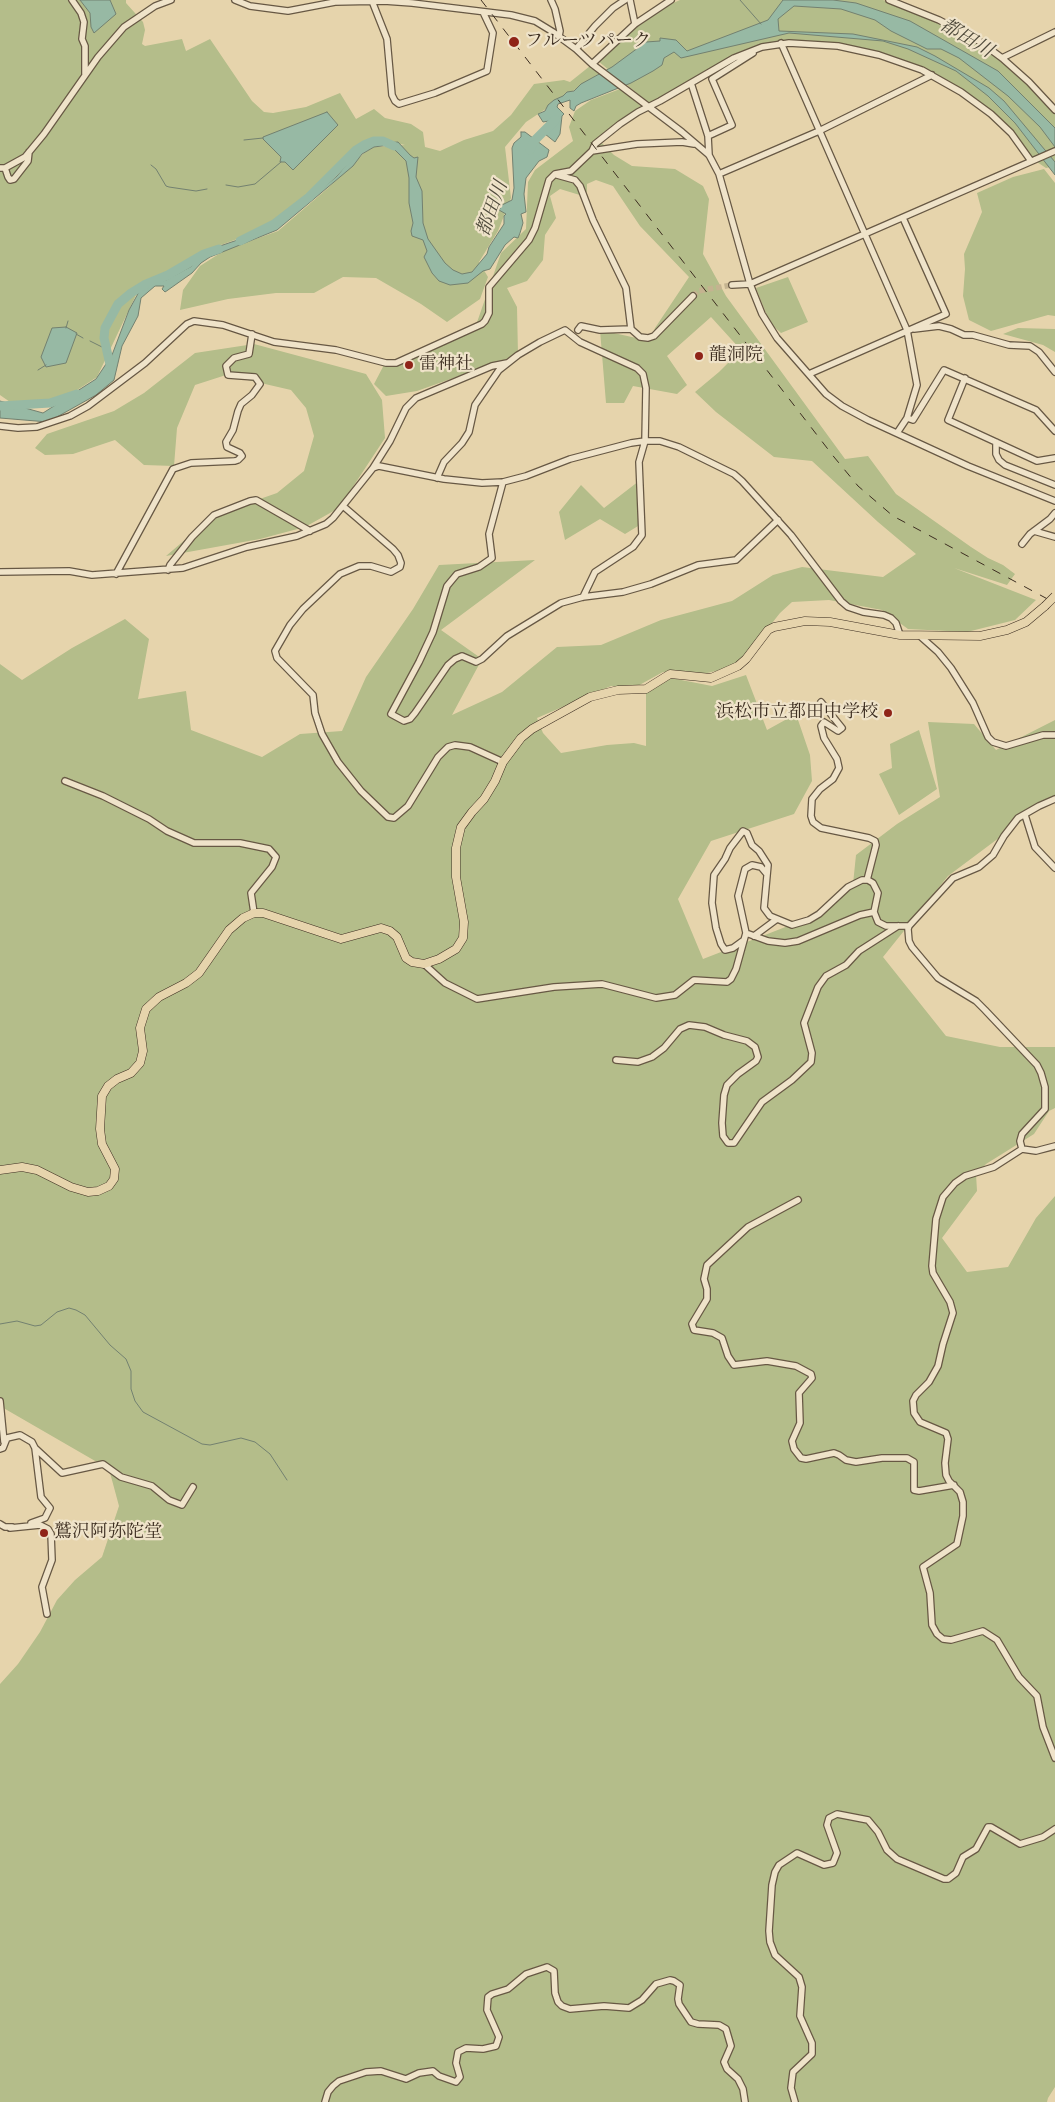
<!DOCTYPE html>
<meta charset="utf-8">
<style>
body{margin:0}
canvas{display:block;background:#e6d4ac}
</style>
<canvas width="1055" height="2102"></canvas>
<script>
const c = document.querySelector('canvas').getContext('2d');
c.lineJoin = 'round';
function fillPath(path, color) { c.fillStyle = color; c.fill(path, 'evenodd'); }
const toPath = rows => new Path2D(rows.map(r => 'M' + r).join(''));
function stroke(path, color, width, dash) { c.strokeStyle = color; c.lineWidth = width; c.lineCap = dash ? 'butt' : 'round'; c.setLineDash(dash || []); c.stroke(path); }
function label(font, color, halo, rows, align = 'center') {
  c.font = font + ' Cardo,"Noto Serif JP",serif'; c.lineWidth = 4.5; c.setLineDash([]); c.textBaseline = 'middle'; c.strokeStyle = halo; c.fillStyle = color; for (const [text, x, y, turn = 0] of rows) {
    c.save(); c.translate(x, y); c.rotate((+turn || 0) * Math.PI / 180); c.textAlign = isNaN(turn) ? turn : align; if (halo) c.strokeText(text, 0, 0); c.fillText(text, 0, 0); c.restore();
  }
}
const green = toPath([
 [0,0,126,0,126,3,143,22,145,30,142,44,145,46,182,39,186,51,210,39,252,101,264,112,273,113,306,107,340,93,356,119,374,109,385,118,411,124,423,132,425,147,440,151,464,140,493,131,511,115,534,84,564,80,570,82,590,66,600,73,526,122,505,147,511,198,498,231,479,262,488,277,480,299,447,322,421,304,376,278,343,277,314,293,276,293,228,299,180,310,183,290,200,266,225,250,278,231,328,188,364,153,374,147,405,145,376,139,352,152,304,201,262,230,218,246,171,272,136,295,97,377,65,398,10,402,0,395],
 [680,0,883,0,922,15,966,36,989,50,1006,63,1055,112,1055,166,1046,168,1034,160,987,108,933,72,893,56,842,47,816,44,754,47,650,104,598,61,625,35,660,9],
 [620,89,643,107,615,124,599,140,614,155,632,166,675,169,703,186,709,199,703,254,726,296,845,459,868,456,896,494,971,547,988,558,1003,565,1015,574,1007,585,954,568,1036,600,1015,620,967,632,908,629,882,610,829,600,792,602,780,613,738,666,707,673,663,672,634,688,611,686,537,718,543,733,561,753,607,745,634,743,646,746,646,689,671,678,712,686,746,675,767,730,796,714,810,755,812,781,794,814,711,841,678,899,703,959,819,914,853,884,856,855,897,824,940,797,928,722,974,724,996,750,1055,720,1055,796,948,876,883,957,946,1036,1000,1047,1055,1047,1055,1108,1049,1111,1034,1134,986,1164,976,1174,977,1191,942,1238,967,1272,1008,1267,1036,1218,1055,1196,1055,2087,1048,2098,1047,2102,0,2102,0,1684,18,1664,40,1632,57,1600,75,1580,102,1557,119,1506,109,1469,0,1406,0,664,22,680,72,648,125,619,149,639,138,699,186,691,191,730,262,757,300,734,342,731,366,677,413,609,439,565,535,560,441,630,482,659,452,715,502,692,557,647,601,645,661,620,732,601,773,575,802,567,883,577,916,554,878,522,812,461,774,457,716,412,695,392,719,372,741,350,711,317,667,356,687,385,677,394,633,386,624,403,606,403,600,330,650,341,655,328,689,277,640,226,613,186,596,180,587,184,587,191,583,196,560,189,550,196,556,218,545,235,543,260,527,281,507,288,517,307,518,355,417,391,386,396,374,384,385,363,474,331,501,253,526,229,528,182,535,170,573,141,569,127,575,111,591,100],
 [1044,169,1055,183,1055,316,1048,315,991,331,969,320,963,296,965,269,964,254,982,212,977,193,1013,177],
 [788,277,808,322,781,333,770,323,756,288],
 [1018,328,1055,329,1055,352,1043,345,1003,334],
 [254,344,366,374,382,400,385,438,339,508,305,527,260,539,166,556,214,515,277,493,304,471,314,436,306,408,291,390,226,375,195,385,177,428,174,466,144,465,115,440,73,454,45,455,35,448,47,434,114,411,144,393,195,353],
 [639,481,643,523,625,534,600,519,565,540,559,512,581,485,604,508],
 [919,730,937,789,899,815,879,774,892,768,890,744]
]);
const water = toPath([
 [80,0,110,0,116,14,94,33,91,27,90,13,80,0],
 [783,0,833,0,856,3,910,21,998,71,1055,128,1055,147,1040,127,1008,96,959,58,941,49,927,49,891,31,875,20,841,9,794,6,778,19,779,31,853,34,917,47,935,56,989,88,1004,101,1055,162,1055,175,1015,123,988,96,956,71,908,49,883,41,789,33,681,58,674,52,664,58,662,65,653,71,631,83,581,103,576,106,574,111,570,108,570,100,558,104,557,107,564,114,562,116,560,134,555,142,545,134,550,124,549,121,543,122,538,114,545,111,548,105,554,100,563,96,567,92,574,91,581,84,612,67,646,42,660,41,660,38,676,40,687,51,768,20,783,0],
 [327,112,338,125,293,170,285,162,280,162,281,157,263,139,263,137,327,112],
 [521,132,525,132,549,150,547,157,539,161,526,178,524,194,526,212,521,214,523,223,520,233,518,238,514,237,505,245,490,269,483,271,468,283,450,285,439,281,432,273,424,257,427,251,423,240,412,236,411,231,413,223,409,203,409,178,406,161,392,147,389,145,374,147,362,154,353,166,277,230,210,257,201,263,192,273,168,290,165,292,162,289,164,286,155,286,141,298,138,316,122,346,114,380,96,395,48,422,0,418,0,401,43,413,96,379,112,355,129,310,140,290,148,285,166,280,192,266,196,261,217,247,258,233,289,217,337,176,356,153,372,144,398,142,410,155,414,158,418,157,416,177,422,191,423,223,428,239,445,263,453,270,462,274,472,272,487,254,489,247,504,224,504,216,506,214,499,210,502,205,512,200,514,188,512,148,514,143,521,137,521,132],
 [66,327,77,333,66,363,46,367,41,357,52,328,66,327]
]);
const stream = toPath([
 [740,0,761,24],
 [244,140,263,138],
 [151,165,156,169,166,186,169,187,196,191,207,189],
 [226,185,238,187,255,184,281,162],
 [66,328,68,321],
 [76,334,83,338],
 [90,341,106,349],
 [38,370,46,365],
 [0,1324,17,1321,35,1326,41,1325,57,1312,69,1308,76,1310,85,1315,110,1345,126,1359,131,1371,131,1389,135,1401,143,1412,202,1444,210,1445,241,1438,255,1442,270,1454,287,1480]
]);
const river = toPath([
 [530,150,534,141,555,120],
 [240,241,274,224,309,197,356,150,364,145,374,141,383,141,394,146],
 [111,369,104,338,105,328,118,304,131,293,144,285,168,275,204,254,219,249],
 [0,406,50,403,77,394]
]);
const minorTunnel = toPath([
 [693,296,698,291,732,285]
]);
const minor = toPath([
 [72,0,81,13,84,22,82,39,85,46,85,74],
 [235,0,250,6,288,11,335,2,384,1,412,3,511,15,535,21,553,32,576,49,592,64,682,132,709,155,719,174,750,284,762,314,777,338,826,394,842,406,868,420,968,466,1055,501],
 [551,0,555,9,560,31,559,36],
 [630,0,635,24],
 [889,0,939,20,979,41,1002,58,1029,82,1055,110],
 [372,1,387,39,392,95,395,101,399,104,435,93,487,71,493,33,483,12],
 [781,43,907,330,917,385,907,418,897,433],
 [576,49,595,26,613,8,625,0],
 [1002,58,1055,32],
 [592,64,635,24,671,0],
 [691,83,708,136,709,155],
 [708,136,732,125,712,79,753,53],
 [592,151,637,144,682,142,694,144],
 [0,168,5,168,25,157,44,134,98,57,124,27,155,6,171,0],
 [5,168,8,177,10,180,14,179,28,161,29,152],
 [719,174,819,131,932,75],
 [557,175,575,180,580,186,593,220,626,288,631,329,640,337,648,338,654,336,693,296],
 [732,285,750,284,1055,151],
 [914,329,939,326,951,329,964,335,973,335,1009,345,1030,346,1039,352,1055,372],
 [578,330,581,326,600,330,631,329],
 [809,374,946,314,903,218],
 [965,378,948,420,1037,461,1055,458],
 [907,418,913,420,944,370,1036,410,1055,431],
 [0,426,18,428,37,427,70,416,88,406,145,363,187,324,194,321,223,325,274,342,336,350,386,363,396,363,482,324,485,321,489,313,489,287,529,240,535,228,549,180,555,174,571,171,592,151,595,144,620,124,638,112,660,101,734,58,762,47,789,43,838,46,879,55,922,70,961,92,991,114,1011,133,1031,161],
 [996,442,996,454,999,460,1005,465,1055,485],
 [373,468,390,441,406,408,416,398,492,366,507,363],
 [437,478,444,462,462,443,469,432,475,405,499,370,518,355,540,342,565,330,580,342,637,368,643,374,646,388,645,441,639,462,642,535,633,547,595,572,583,597],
 [503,482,489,534,492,558,479,567,457,574,447,586,433,632,419,662,391,714,404,721,410,719,415,713,448,665,455,659,462,656,476,662,482,659,507,636,561,603,583,597,623,592,651,584,698,565,736,560,778,520],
 [343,506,393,549,398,555,401,563,400,567,391,572,371,566,359,566,340,574,303,609,290,625,275,651,277,658,313,695,315,713,322,734,338,762,361,791,388,817,394,818,408,806,438,757,448,747,455,745,470,747,503,762],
 [1034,531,1055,537],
 [1022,544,1030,534,1050,519,1055,513],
 [168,570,170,565,192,537,214,515,250,501,256,500,310,531],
 [0,572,69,571,92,575,183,568,247,547,297,536,326,524,333,518,373,468,379,466,444,479,482,483,503,482,526,476,570,459,631,443,645,441,660,441,679,447,734,474,742,481,791,535,841,601,848,607,863,612,884,615,891,618,896,623,900,635],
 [116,574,173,469,191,463,235,461,238,460,242,456,240,453,227,447,226,442,233,430,238,411,241,404,252,395,260,384,255,377,228,375,226,366,234,358,249,354,252,334],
 [920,636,938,652,951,668,973,703,988,737,993,742,1006,746,1043,735,1055,735],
 [821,702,842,728,838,731,824,722,821,726,824,738,837,759,839,768,833,779,820,789,812,799,811,816,813,822,821,828,869,838,875,841,876,845,867,880],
 [65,781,103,796,149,819,167,831,194,843,240,843,269,849,276,857,272,867,251,893,254,913],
 [1025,815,1035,847,1055,868],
 [746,933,768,941,785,943,798,941,860,915,874,912],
 [754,936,777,919],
 [744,940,733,948,725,950,721,944,716,928,712,903,714,875,725,859,730,848,743,831,747,833,752,845,759,851,768,865,764,908,770,916,792,925,809,920,819,914,848,887,862,880,868,880,873,883,878,893,874,912,878,922,886,926,909,926],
 [424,964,445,983,477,999,554,987,602,984,656,998,675,995,694,980,727,982,731,979,736,969,746,933,738,896,745,869,752,865,761,867,766,873],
 [616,1060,638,1062,652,1057,664,1048,680,1029,689,1025,705,1027,724,1035,747,1041,755,1047,758,1057,756,1061,738,1074,727,1085,724,1095,722,1123,723,1136,728,1143,734,1143,762,1102,792,1080,811,1062,812,1053,804,1023,818,987,826,976,846,965,859,951,898,926],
 [1022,1149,994,1167,965,1176,955,1183,943,1197,936,1219,932,1266,933,1273,950,1302,953,1313,943,1344,938,1366,929,1382,916,1395,913,1401,914,1413,920,1422,946,1433,948,1439,945,1463,946,1475,949,1481,960,1492,963,1502,963,1516,957,1544,923,1567,930,1593,932,1625,937,1634,943,1639,951,1640,983,1631,997,1640,1019,1677,1037,1696,1043,1727,1055,1758],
 [1022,1149,1020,1141,1022,1134,1045,1109,1045,1087,1041,1073,1037,1065,985,1010,976,1001,938,978,912,947,909,941,908,929,909,926,953,878,979,867,993,855,1004,836,1018,818,1039,806,1055,799],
 [1022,1149,1036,1151,1055,1146],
 [798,1200,748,1227,707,1265,704,1279,707,1289,707,1299,692,1324,694,1330,713,1333,722,1338,728,1356,734,1365,767,1361,796,1366,811,1374,812,1378,799,1393,800,1423,792,1441,794,1449,801,1458,806,1459,834,1453,839,1455,846,1460,856,1462,882,1458,907,1458,914,1462,914,1490,919,1491,954,1485],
 [0,1401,4,1442],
 [0,1449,3,1448,7,1438,20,1435,32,1442,35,1448,62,1473,103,1464,121,1477,152,1486,169,1500,182,1505,193,1487],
 [31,1523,45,1518,50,1508,41,1497,35,1448],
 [0,1524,5,1527,12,1527],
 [10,1528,40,1525,48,1529,51,1534,52,1560,42,1587,47,1614],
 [325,2102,328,2092,333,2086,339,2081,366,2072,381,2071,406,2079,419,2073,433,2071,439,2076,456,2082,460,2077,456,2063,458,2052,466,2048,483,2049,496,2046,499,2037,487,2010,488,1997,492,1994,508,1989,526,1974,547,1967,554,1971,555,1993,558,2002,562,2006,570,2009,604,2006,629,2008,642,2000,656,1984,670,1980,674,1981,680,1985,678,1999,679,2004,691,2022,698,2024,719,2025,726,2029,731,2046,724,2062,727,2069,738,2079,743,2089,745,2102],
 [795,2102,791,2088,793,2072,812,2054,812,2043,800,2016,802,1987,799,1977,775,1955,770,1942,769,1931,772,1885,775,1872,779,1865,797,1853,824,1865,833,1863,837,1853,827,1825,829,1818,837,1814,868,1820,878,1832,887,1850,897,1859,944,1879,948,1879,956,1873,963,1857,976,1849,988,1827,991,1827,1020,1844,1043,1837,1055,1829]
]);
const major = toPath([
 [0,1170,22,1167,37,1170,71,1187,88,1192,98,1191,109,1186,114,1179,115,1169,102,1144,100,1129,102,1096,108,1086,117,1079,131,1073,140,1063,143,1051,140,1028,146,1009,159,997,186,983,199,973,229,930,243,918,254,913,263,913,341,939,381,928,390,931,397,937,406,958,412,962,424,964,439,959,456,949,463,938,464,922,456,877,456,848,461,827,472,812,484,799,495,781,503,762,521,738,532,729,590,697,618,690,646,689,670,674,711,678,738,666,746,659,768,630,774,627,805,621,830,622,900,635,980,636,1007,630,1026,622,1045,606]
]);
const rail = toPath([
 [481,0,834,457,858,486,893,516,1055,603]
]);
const majorBridge = toPath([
 [1045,606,1055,596]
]);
const markers = [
 [514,42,6,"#8f2418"],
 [699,356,5,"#8f2418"],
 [409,365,5,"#8f2418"],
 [888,713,5,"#8f2418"],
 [44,1533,5,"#8f2418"]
];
const poiNames = [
 ["フルーツパーク",525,42],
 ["龍洞院",709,356],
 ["雷神社",419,365],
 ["浜松市立都田中学校",878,713,"right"],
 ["鷲沢阿弥陀堂",54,1533]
];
const waterNames = [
 ["都田川",966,39,31],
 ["都田川",493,209,-70]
];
fillPath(green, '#b4bd8a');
fillPath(water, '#97b9a4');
stroke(water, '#738170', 1);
stroke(stream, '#738170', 1);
stroke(river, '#97b9a4', 9);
stroke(minorTunnel, '#c4b390', 5.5, [5.5, 3]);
stroke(minor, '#675844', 8);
stroke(major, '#3d2e21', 9);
stroke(minor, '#efe3c9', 5.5);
stroke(major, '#e6d4ac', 8);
stroke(rail, '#3d2e21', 1, [9, 9]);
stroke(majorBridge, '#3d2e21', 9, []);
stroke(majorBridge, '#e6d4ac', 8);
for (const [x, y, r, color] of markers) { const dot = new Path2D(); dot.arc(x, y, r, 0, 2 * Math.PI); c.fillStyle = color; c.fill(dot); stroke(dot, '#efe3c9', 2); }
label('18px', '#3d2e21', '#efe3c9', poiNames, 'left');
label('italic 19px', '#4f4a3b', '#efe3c9', waterNames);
</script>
